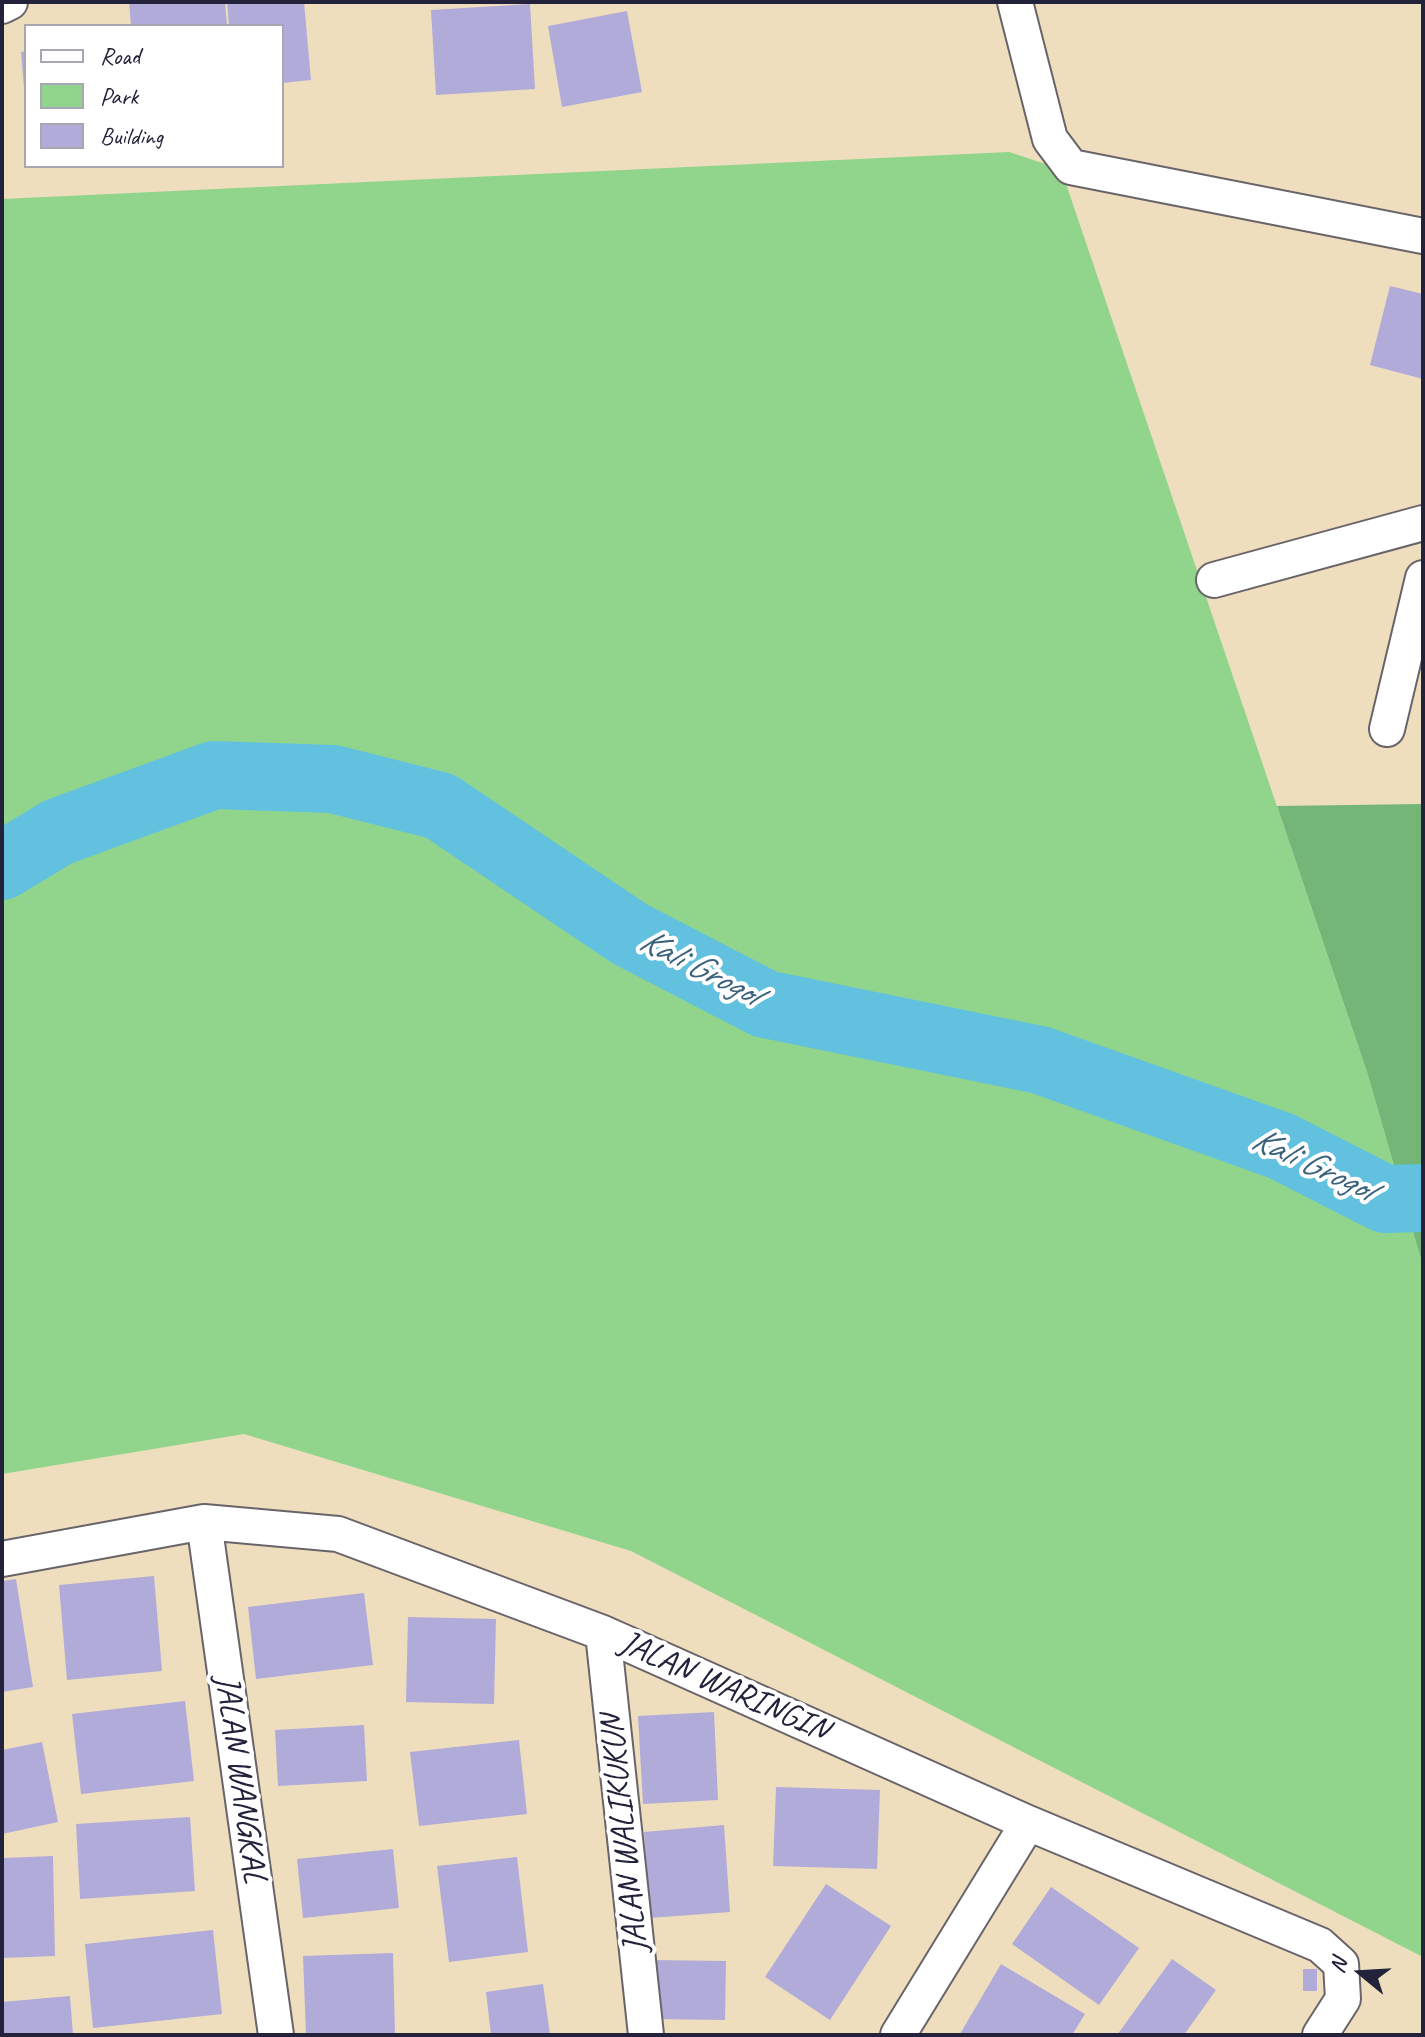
<!DOCTYPE html>
<style>
body{margin:0}
#map{position:relative;width:1425px;height:2037px;overflow:hidden;background:#eedebe;font-family:Caveat,sans-serif}
canvas{display:block}
.frame{position:absolute;inset:0;border:4px solid #22223b;pointer-events:none}
.legend{position:absolute;left:24px;top:24px;width:260px;height:144px;box-sizing:border-box;background:#fff;border:2px solid #a7a7b1;margin:0;padding:10px 14px;list-style:none;font-size:24px;color:#22223b}
.legend li{display:flex;align-items:center;gap:16px;height:40px}
.legend b{width:40px;border:2px solid #a7a7b1}
.north{position:absolute;left:1321px;top:1933px;width:80px;height:80px;-webkit-text-stroke:6px #fff;paint-order:stroke;rotate:288deg;font-size:22px;font-weight:700;line-height:32px;text-align:center;color:#22223b}
.north::after{content:'';display:block;margin:auto;width:28px;height:36px;background:#22223b;clip-path:polygon(50% 0,100% 100%,50% 72%,0 100%)}
</style>
<div id="map">
<canvas width="1425" height="2037"></canvas>
<div class="frame"></div>
<ul class="legend">
<li><b style="height:10px;background:#fff"></b>Road</li>
<li><b style="height:22px;background:#91d58d"></b>Park</li>
<li><b style="height:22px;background:#b1abd9"></b>Building</li>
</ul>
<div class="north">N</div>
</div>
<script>
const c = document.querySelector('canvas').getContext('2d');
c.lineJoin = 'round';
function fillPath(path, color) { c.fillStyle = color; c.fill(path, 'evenodd'); }
const toPath = rows => new Path2D(rows.map(r => 'M' + r).join(''));
function stroke(path, color, width, dash) { c.strokeStyle = color; c.lineWidth = width; c.lineCap = dash ? 'butt' : 'round'; c.setLineDash(dash || []); c.stroke(path); }
function label(font, color, halo, rows, align = 'center') {
  c.font = font + ' Caveat,sans-serif'; c.lineWidth = 8; c.setLineDash([]); c.textBaseline = 'middle'; c.strokeStyle = halo; c.fillStyle = color; for (const [text, x, y, turn = 0] of rows) {
    c.save(); c.translate(x, y); c.rotate((+turn || 0) * Math.PI / 180); c.textAlign = isNaN(turn) ? turn : align; if (halo) c.strokeText(text, 0, 0); c.fillText(text, 0, 0); c.restore();
  }
}
const green = toPath([
 [1009,152,1061,169,1367,1072,1423,1266,1423,1957,631,1551,244,1434,2,1474,2,199]
]);
const forest = toPath([
 [1423,804,1423,1266,1367,1072,1277,806]
]);
const river = toPath([
 [2,866,58,832,214,775,333,779,440,806,630,934,765,1004,1040,1060,1281,1146,1385,1199,1423,1198]
]);
const building = toPath([
 [129,2,225,2,227,26,131,26],
 [227,2,304,2,311,80,282,83,282,26,229,26],
 [530,4,535,89,436,95,431,10],
 [627,11,642,92,562,107,548,26],
 [26,51,26,88,24,88,21,52],
 [1390,286,1423,294,1423,379,1370,365],
 [154,1576,162,1671,67,1680,59,1585],
 [16,1579,33,1687,2,1692,2,1581],
 [364,1593,373,1665,256,1679,248,1607],
 [408,1617,496,1619,494,1704,406,1702],
 [185,1701,194,1781,81,1794,72,1714],
 [714,1712,718,1800,643,1804,638,1716],
 [364,1725,367,1781,278,1786,275,1730],
 [519,1740,527,1814,419,1826,410,1752],
 [42,1742,58,1822,2,1834,2,1750],
 [776,1787,880,1790,877,1869,773,1866],
 [190,1817,195,1891,80,1899,76,1824],
 [724,1825,730,1912,650,1918,644,1832],
 [393,1849,399,1908,303,1918,297,1859],
 [53,1856,55,1956,2,1958,2,1858],
 [517,1857,528,1952,449,1962,437,1866],
 [826,1884,891,1926,830,2020,765,1977],
 [1051,1887,1139,1948,1099,2005,1012,1944],
 [213,1930,222,2014,93,2028,85,1944],
 [393,1953,395,2035,306,2035,303,1956],
 [1172,1959,1216,1990,1184,2035,1117,2035],
 [652,1960,726,1961,725,2020,651,2019],
 [1001,1964,1085,2014,1072,2035,960,2034],
 [1303,1969,1317,1969,1317,1991,1303,1991],
 [543,1984,550,2035,491,2035,486,1992],
 [70,1996,73,2035,2,2035,2,2002]
]);
const street = toPath([
 [1015,2,1050,139,1071,167,1423,236],
 [2,6,10,2],
 [1214,580,1423,523],
 [1387,729,1423,578],
 [204,1522,276,2035],
 [2,1559,204,1522,338,1534,603,1633,1028,1823,1320,1945,1341,1964,1343,1999,1320,2035],
 [603,1633,646,2035],
 [898,2035,1028,1823]
]);
const streetNames = [
 ["JALAN WARINGIN",724,1687,24],
 ["JALAN WANGKAL",240,1779,82],
 ["JALAN WALIKUKUN",625,1834,-96]
];
const waterNames = [
 ["Kali Grogol",699,968,27],
 ["Kali Grogol",1312,1165,25]
];
fillPath(green, '#91d58d');
fillPath(forest, '#74b678');
stroke(river, '#61c1df', 68);
fillPath(building, '#b1abd9');
stroke(street, '#696469', 38);
stroke(street, '#fff', 34);
label('34px', '#22223b', '#fff', streetNames);
label('italic 36px', '#3b627d', '#fff', waterNames);
</script>
